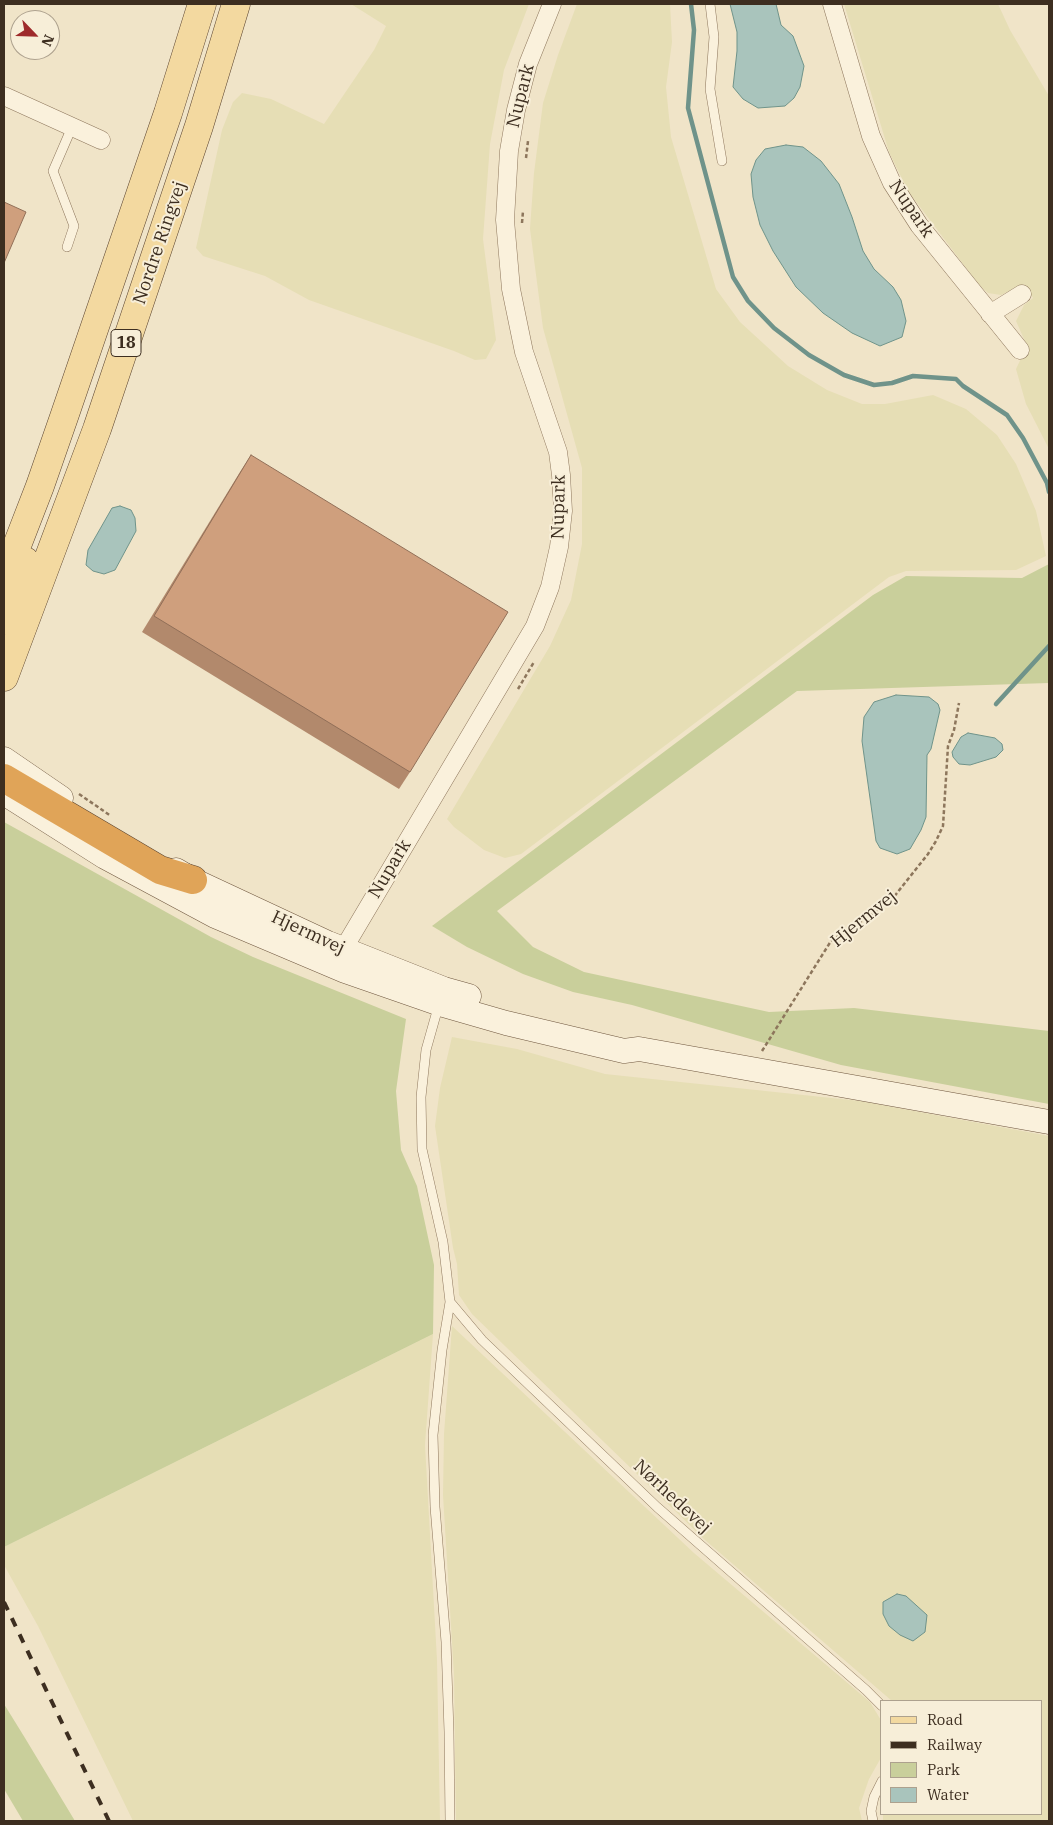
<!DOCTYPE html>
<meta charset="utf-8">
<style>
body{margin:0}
#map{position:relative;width:1053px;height:1825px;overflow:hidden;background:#f0e4c8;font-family:"IBM Plex Serif",serif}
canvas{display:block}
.frame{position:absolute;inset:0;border:5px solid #3d2e20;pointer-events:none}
.legend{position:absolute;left:880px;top:1700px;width:162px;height:115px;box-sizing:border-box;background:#f7eed8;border:1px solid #ada18e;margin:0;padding:6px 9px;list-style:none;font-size:15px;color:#3d2e20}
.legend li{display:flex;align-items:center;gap:10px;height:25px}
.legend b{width:25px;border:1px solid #ada18e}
.north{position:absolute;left:10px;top:10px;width:50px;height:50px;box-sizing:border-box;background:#f7eed8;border:1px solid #ada18e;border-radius:50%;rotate:114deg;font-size:14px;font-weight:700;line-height:20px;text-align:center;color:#3d2e20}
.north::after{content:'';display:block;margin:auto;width:18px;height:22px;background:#9e2a2b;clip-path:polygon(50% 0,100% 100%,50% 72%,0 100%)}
</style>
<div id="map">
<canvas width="1053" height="1825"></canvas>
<div class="frame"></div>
<ul class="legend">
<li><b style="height:6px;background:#f3d9a0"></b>Road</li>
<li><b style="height:6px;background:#3d2e20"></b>Railway</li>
<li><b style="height:14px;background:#c9cf9b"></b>Park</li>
<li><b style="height:14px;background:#a9c4bc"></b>Water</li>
</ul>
<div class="north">N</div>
</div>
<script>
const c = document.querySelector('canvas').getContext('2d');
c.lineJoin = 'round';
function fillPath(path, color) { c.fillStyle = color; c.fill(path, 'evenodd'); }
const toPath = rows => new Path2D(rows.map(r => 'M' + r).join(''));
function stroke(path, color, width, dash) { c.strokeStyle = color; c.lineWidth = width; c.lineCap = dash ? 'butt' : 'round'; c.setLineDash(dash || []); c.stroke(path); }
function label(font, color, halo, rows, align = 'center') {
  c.font = font + ' "IBM Plex Serif",serif'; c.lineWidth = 4; c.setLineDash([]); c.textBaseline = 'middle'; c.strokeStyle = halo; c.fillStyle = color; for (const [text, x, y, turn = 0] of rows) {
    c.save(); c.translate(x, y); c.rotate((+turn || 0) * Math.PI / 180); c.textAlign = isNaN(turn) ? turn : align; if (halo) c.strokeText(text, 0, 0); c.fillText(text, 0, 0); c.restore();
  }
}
const farmland = toPath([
 [351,4,529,4,504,70,490,144,483,239,496,340,486,359,475,360,454,351,309,300,265,276,203,256,196,248,222,130,233,102,242,93,271,99,324,124,374,50,386,26],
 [577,4,670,4,672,42,666,87,671,137,716,289,740,322,788,366,827,390,862,404,885,404,933,395,966,409,997,435,1016,464,1036,511,1046,556,1016,570,906,571,889,577,521,854,505,858,484,850,454,827,447,819,550,646,571,600,582,544,582,468,543,328,530,229,534,173,543,103,558,55],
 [844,4,998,4,1010,30,1049,96,1049,449,1026,404,1016,369,1027,346,1016,321,1024,305,1033,298,1024,284,1001,295,988,293,979,285,908,191,889,152],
 [452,1037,517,1049,605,1074,860,1101,1049,1136,1049,1821,883,1821,883,1814,1042,1814,1042,1701,892,1701,705,1540,472,1314,459,1295,457,1264,453,1248,435,1126,440,1088],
 [452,1326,694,1553,870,1702,882,1722,882,1756,869,1779,859,1808,862,1821,456,1821,454,1675,443,1495,444,1434],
 [433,1334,425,1445,437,1660,440,1821,133,1821,38,1626,4,1565,4,1547]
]);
const green = toPath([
 [1049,564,1049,683,797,691,497,911,533,947,584,972,769,1012,854,1008,1049,1031,1049,1104,841,1065,632,1005,573,992,523,974,467,947,432,926,873,595,906,576,1022,578],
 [4,822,211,937,253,957,406,1019,396,1091,401,1150,417,1186,434,1265,433,1334,4,1547],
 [4,1704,25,1738,75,1821,23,1821,4,1789]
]);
const water = toPath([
 [730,4,776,4,781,25,793,36,804,66,800,87,794,98,785,106,758,108,743,99,733,87,737,51,737,32,730,4],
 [786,145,803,147,821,161,839,184,852,217,863,251,874,269,893,287,901,300,906,321,902,337,880,346,852,333,823,313,796,287,773,251,760,225,753,197,751,174,756,160,765,149,786,145],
 [120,506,131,510,135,518,136,531,115,570,104,574,93,571,86,565,88,550,112,508,120,506],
 [896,695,929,697,938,704,940,710,931,749,927,755,926,817,921,830,910,849,897,854,880,848,876,841,862,741,864,717,874,702,896,695],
 [968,733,995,738,1002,744,1003,750,996,757,970,765,959,764,953,757,952,752,961,737,968,733],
 [897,1594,906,1596,927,1615,925,1632,913,1641,900,1635,889,1626,883,1614,883,1602,897,1594]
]);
const stream = toPath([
 [691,4,694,30,688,108,733,277,748,301,774,328,809,355,844,375,874,385,892,383,913,376,956,379,963,386,1007,415,1023,438,1047,483,1049,492],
 [996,704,1049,646]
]);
const path = toPath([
 [526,158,528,141],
 [522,223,523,211],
 [518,689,534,662],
 [79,794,111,816],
 [762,1051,831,941,889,903,928,854,936,841,943,826,948,746,954,730,959,703]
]);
const lane = toPath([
 [710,4,714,37,710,89,722,161],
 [67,247,74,226,53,171,72,127],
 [439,1004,426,1050,421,1097,422,1149,443,1242,450,1302],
 [450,1821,449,1732,446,1642,435,1507,433,1435,442,1350,450,1302,482,1340,657,1507,866,1690,882,1706],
 [873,1821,871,1811,874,1797,882,1781]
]);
const street = toPath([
 [832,4,871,136,892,183,919,225,1020,350],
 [4,96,101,140],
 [990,314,1022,294],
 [338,958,535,626,550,587,559,547,563,511,561,475,558,452,524,352,511,289,505,220,509,151,516,110,528,64,552,4]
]);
const secondary = toPath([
 [4,759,61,798],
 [4,793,105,857,215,916,345,971,440,1004,506,1023,624,1051,639,1049,1049,1122],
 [176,870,193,880,328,943,444,989,469,996]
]);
const primary = toPath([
 [4,579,40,486,64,417,168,113,202,4],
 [4,620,25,561],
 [4,677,97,429,199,126,236,4]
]);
const highway = toPath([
 [4,778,160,870,193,880]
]);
const rail = toPath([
 [4,1602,109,1821]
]);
const wall = toPath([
 [251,455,410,772,399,789,142,632,240,472]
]);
const building = toPath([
 [4,202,26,212,4,263,4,202],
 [251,455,508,612,410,772,154,616,251,455]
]);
const shields = [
 [126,343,30]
];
const shieldNames = [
 ["18",126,343]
];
const streetNames = [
 ["Nupark",521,96,-76],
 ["Nupark",911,209,56],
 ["Nordre Ringvej",160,243,-71],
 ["Nupark",559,507,-89],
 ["Nupark",390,869,-59],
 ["Hjermvej",864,919,-39],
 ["Hjermvej",308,933,25],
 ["Nørhedevej",672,1497,43]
];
fillPath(farmland, '#e6deb5');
fillPath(green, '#c9cf9b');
fillPath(water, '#a9c4bc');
stroke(water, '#6f938a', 1);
stroke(stream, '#6f938a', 4.5);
stroke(lane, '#8d765c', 10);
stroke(street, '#8d765c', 19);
stroke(secondary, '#6f573f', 25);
stroke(primary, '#5b4430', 29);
stroke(highway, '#5b4430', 29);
stroke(path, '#8d765c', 2.5, [4, 2.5]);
stroke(lane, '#faf1dc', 9);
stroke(street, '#faf1dc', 18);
stroke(secondary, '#faf1dc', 24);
stroke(primary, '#f3d9a0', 28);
stroke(highway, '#e0a458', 28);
stroke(rail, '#3d2e20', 4, [9, 9]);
fillPath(wall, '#b2896c');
fillPath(building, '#cf9f7d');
stroke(building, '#916f58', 1);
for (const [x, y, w] of shields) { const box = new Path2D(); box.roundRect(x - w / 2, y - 13.5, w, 27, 4); c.fillStyle = '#f7eed8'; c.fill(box); stroke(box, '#3d2e20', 1); }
label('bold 16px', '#3d2e20', null, shieldNames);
label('18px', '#3d2e20', '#f7eed8', streetNames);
</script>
